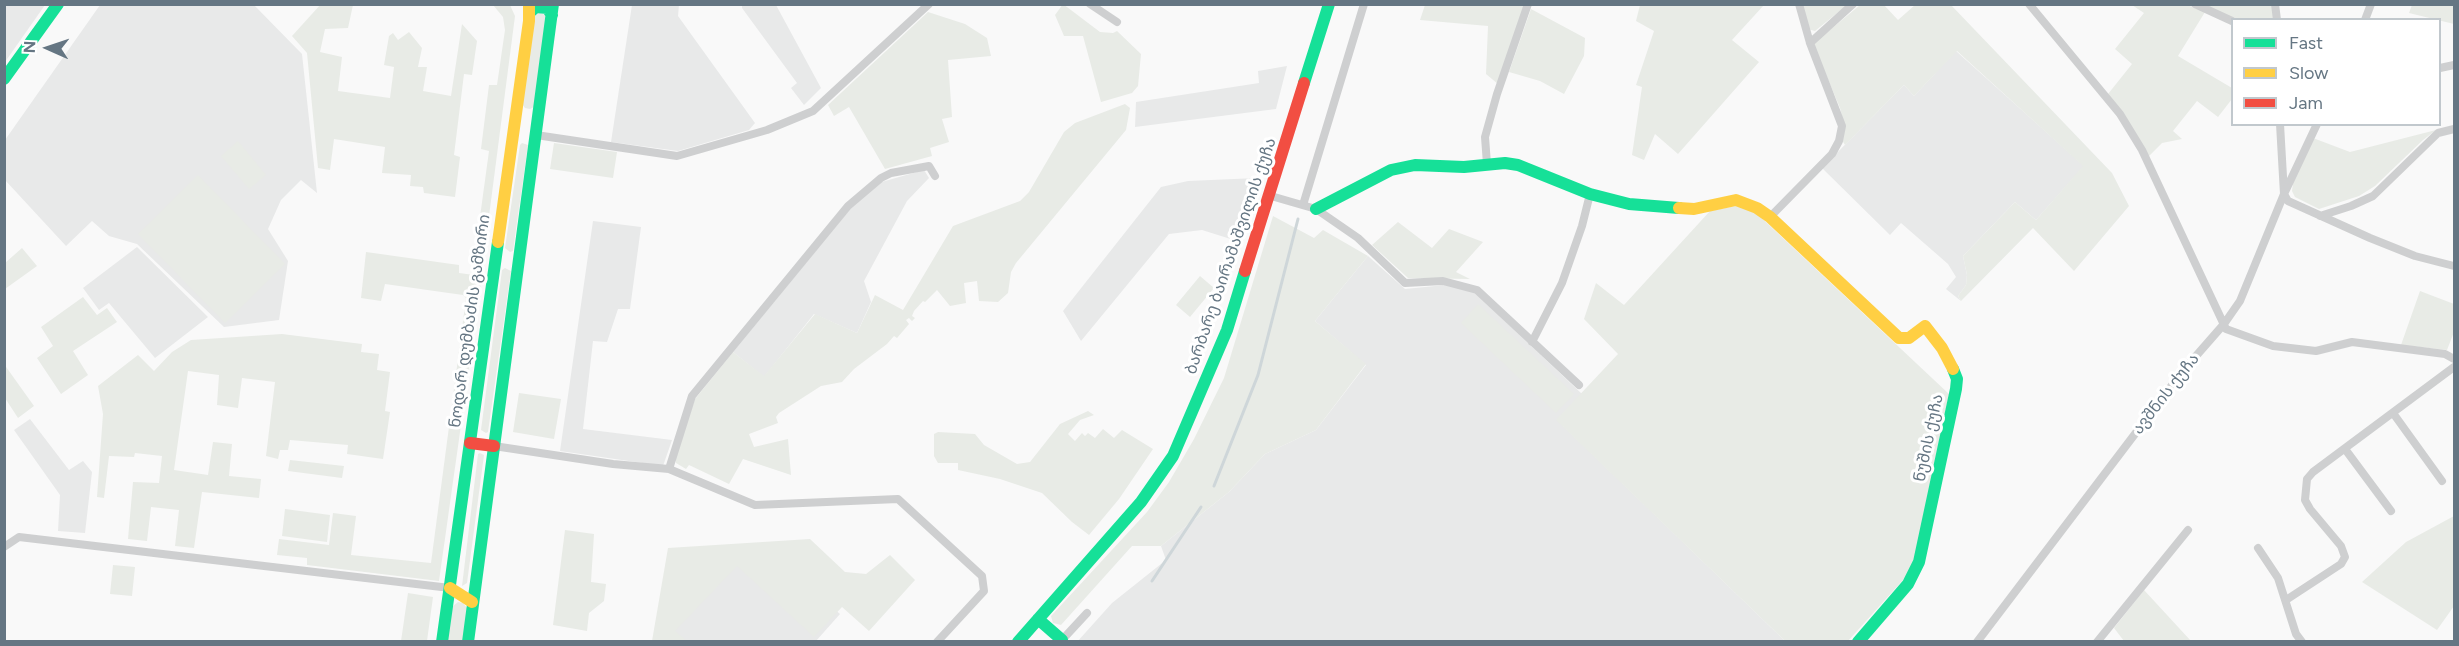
<!DOCTYPE html>
<meta charset="utf-8">
<style>
body{margin:0}
#map{position:relative;width:2459px;height:646px;overflow:hidden;background:#f9f9f9;font-family:Figtree,sans-serif}
canvas{display:block}
.frame{position:absolute;inset:0;border:6px solid #657683;pointer-events:none}
.legend{position:absolute;left:2231px;top:18px;width:210px;height:108px;box-sizing:border-box;background:#fff;border:2px solid #c1c8cd;margin:0;padding:8px 10px;list-style:none;font-size:18px;color:#657683}
.legend li{display:flex;align-items:center;gap:12px;height:30px}
.legend b{width:30px;border:2px solid #c1c8cd}
.north{position:absolute;left:18px;top:18px;width:60px;height:60px;-webkit-text-stroke:4px #fff;paint-order:stroke;rotate:273deg;font-size:16px;font-weight:700;line-height:24px;text-align:center;color:#657683}
.north::after{content:'';display:block;margin:auto;width:21px;height:27px;background:#657683;clip-path:polygon(50% 0,100% 100%,50% 72%,0 100%)}
</style>
<div id="map">
<canvas width="2459" height="646"></canvas>
<div class="frame"></div>
<ul class="legend">
<li><b style="height:8px;background:#16e098"></b>Fast</li>
<li><b style="height:8px;background:#ffcf43"></b>Slow</li>
<li><b style="height:8px;background:#f24e42"></b>Jam</li>
</ul>
<div class="north">N</div>
</div>
<script>
const c = document.querySelector('canvas').getContext('2d');
c.lineJoin = 'round';
function fillPath(path, color) { c.fillStyle = color; c.fill(path, 'evenodd'); }
const toPath = rows => new Path2D(rows.map(r => 'M' + r).join(''));
function stroke(path, color, width, dash) { c.strokeStyle = color; c.lineWidth = width; c.lineCap = dash ? 'butt' : 'round'; c.setLineDash(dash || []); c.stroke(path); }
function label(font, color, halo, rows, align = 'center') {
  c.font = font + ' Figtree,"Noto Sans Georgian",sans-serif'; c.lineWidth = 6; c.setLineDash([]); c.textBaseline = 'middle'; c.strokeStyle = halo; c.fillStyle = color; for (const [text, x, y, turn = 0] of rows) {
    c.save(); c.translate(x, y); c.rotate((+turn || 0) * Math.PI / 180); c.textAlign = isNaN(turn) ? turn : align; if (halo) c.strokeText(text, 0, 0); c.fillText(text, 0, 0); c.restore();
  }
}
const built = toPath([
 [5,4,45,5,5,62,4,5],
 [100,5,254,5,302,54,317,193,301,180,281,200,268,229,288,261,279,320,224,327,137,244,109,236,92,221,66,246,5,180,5,140],
 [632,5,679,5,678,16,755,123,749,130,678,151,611,142],
 [742,5,776,5,821,88,804,105,791,88,797,83,742,8],
 [1956,51,2084,166,2036,220,2015,202,1963,256,1967,275,1966,285,1958,296,1961,301,1946,289,1956,277,1948,264,1901,223,1890,235,1822,168,1904,85,1914,96],
 [1287,66,1276,109,1135,127,1136,102,1259,83,1258,71],
 [924,170,929,178,907,201,864,281,871,302,857,333,814,314,764,377,733,352,850,209,878,183],
 [1257,178,1237,241,1202,230,1169,234,1081,341,1063,311,1161,187,1188,181],
 [593,221,641,227,630,309,618,309,607,342,593,341,583,429,672,440,663,466,560,451],
 [137,247,208,317,155,358,109,303,99,310,83,288],
 [1368,256,1405,289,1445,285,1472,290,1582,394,1557,420,1785,641,1077,642,1112,603,1166,560,1161,546,1229,492,1265,454,1316,430,1366,365,1315,321],
 [30,419,69,470,83,461,92,472,85,533,58,531,60,495,14,430],
 [767,549,840,614,816,641,674,641,677,551]
]);
const green = toPath([
 [321,4,353,5,348,28,325,29,320,52,342,57,338,91,390,98,394,67,384,65,389,36,393,33,398,40,409,32,422,48,418,67,427,67,423,91,451,96,462,24,477,41,472,75,464,74,454,155,460,157,455,197,424,193,423,187,410,186,411,175,382,173,385,147,334,139,330,170,318,168,307,53,292,36],
 [1063,4,1100,32,1113,33,1117,31,1141,54,1138,86,1132,93,1101,102,1083,36,1064,36,1055,15],
 [493,5,510,5,515,16,485,247,476,246,489,151,481,149,489,85,497,85,505,30,503,17],
 [1425,5,1525,5,1498,84,1486,74,1488,26,1420,20],
 [1640,5,1764,5,1732,40,1759,62,1678,154,1655,134,1644,160,1632,155,1642,87,1636,85,1654,31,1636,21],
 [1802,5,1847,5,1815,31,1808,29],
 [1860,5,1884,5,1898,20,1915,5,1951,5,2112,173,2129,206,2074,271,2033,228,1961,301,1958,296,1966,285,1967,275,1963,256,2015,202,2036,220,2083,166,1957,51,1914,96,1904,85,1845,145,1842,140,1844,124,1840,108,1813,44],
 [2132,5,2187,5,2205,12,2178,56,2232,88,2232,99,2218,117,2197,101,2173,131,2182,139,2162,143,2149,156,2108,94,2132,64,2115,49,2144,13],
 [2201,5,2273,5,2273,19,2235,19],
 [2412,5,2454,5,2454,24,2409,13],
 [1531,9,1585,38,1584,56,1564,94,1540,81,1509,72],
 [539,12,547,16,534,107,530,109,525,108,522,104,535,14],
 [928,12,965,24,987,38,991,56,948,60,952,117,942,119,949,142,930,148,932,156,885,169,849,107,834,116,828,105],
 [1125,104,1130,108,1126,130,1016,263,1011,272,1008,293,998,302,979,301,977,281,964,283,966,303,950,306,937,290,925,302,923,301,914,311,912,316,915,318,912,321,909,318,906,320,909,324,897,338,894,336,887,344,854,369,842,382,821,386,779,413,776,417,778,423,749,434,754,447,788,439,791,475,743,459,729,484,689,465,686,469,676,463,676,456,695,399,733,352,764,376,815,314,857,333,875,295,903,310,953,226,1020,201,1029,192,1064,132,1075,123],
 [2436,130,2423,140,2375,186,2359,196,2319,209,2295,197,2292,191,2293,183,2313,138,2350,152],
 [238,141,266,175,249,189,221,156],
 [522,143,528,145,513,251,510,252,505,248,520,145],
 [554,143,617,152,613,178,550,169],
 [198,175,285,264,225,323,138,234],
 [1741,205,1752,209,1949,394,1912,570,1848,641,1785,641,1556,420,1618,354,1584,319,1596,283,1624,305,1710,211],
 [1273,216,1314,238,1323,230,1368,256,1315,321,1366,364,1316,430,1265,454,1229,492,1161,546,1132,546,1061,625,1053,623,1051,616,1147,512,1169,482,1194,439,1224,378],
 [1398,222,1432,248,1449,229,1483,242,1456,272,1470,279,1408,278,1372,245],
 [22,248,37,266,5,289,5,263],
 [366,252,459,265,459,273,482,276,439,581,307,565,307,558,277,555,279,539,329,545,333,513,356,516,351,555,431,563,466,298,463,295,385,284,381,301,361,298],
 [505,268,511,271,488,432,486,433,481,430,502,270],
 [1200,276,1214,288,1190,317,1176,305],
 [2420,291,2454,304,2454,332,2447,350,2401,345],
 [83,297,97,315,107,308,117,322,73,351,88,375,61,394,37,358,53,346,41,327],
 [1478,304,1574,394,1556,413,1461,323],
 [282,334,362,344,361,352,379,354,377,370,390,372,385,411,390,412,383,459,347,454,348,445,290,440,288,450,280,450,278,459,266,456,275,382,242,378,238,408,217,405,219,375,188,371,174,470,208,475,213,442,232,444,229,476,261,479,259,498,202,492,194,548,175,546,179,510,151,507,147,541,128,539,133,482,159,483,162,456,135,453,134,457,109,456,104,498,97,497,103,414,98,386,138,355,154,371,172,352,191,340],
 [4,364,34,406,18,418,5,398],
 [519,393,561,399,554,439,513,432],
 [1088,411,1094,415,1080,420,1068,434,1075,441,1082,433,1085,436,1088,433,1095,438,1103,429,1114,438,1122,430,1153,449,1119,499,1089,535,1072,522,1042,493,1000,479,958,470,958,463,938,463,934,456,934,434,938,432,975,434,984,445,1017,464,1030,462,1060,424],
 [480,453,484,455,467,583,462,586,478,454],
 [290,460,344,466,342,478,288,471],
 [285,509,330,515,327,542,282,536],
 [2454,516,2454,606,2437,630,2362,582,2406,542],
 [565,530,594,534,591,582,606,584,604,601,589,613,587,631,553,625],
 [810,539,845,572,866,574,890,555,915,580,869,631,842,607,814,637,737,566,675,631,687,641,652,641,668,548],
 [113,565,135,567,132,596,110,594],
 [2144,590,2191,641,2124,641,2114,628],
 [408,593,433,597,427,641,401,641],
 [458,602,463,603,467,608,463,641,447,642,452,607]
]);
const stream = toPath([
 [1214,486,1258,375,1298,219],
 [1152,581,1201,507]
]);
const street = toPath([
 [1090,4,1117,22],
 [2029,4,2120,114,2142,150,2226,329,2273,346,2316,351,2352,342,2445,354,2454,359],
 [2195,4,2232,21],
 [2275,4,2277,20],
 [2365,20,2371,4],
 [1810,43,1853,4],
 [2440,68,2454,65],
 [2280,124,2284,194],
 [536,135,677,156,767,130,813,111,929,4],
 [1487,164,1485,137,1497,94,1528,4],
 [935,176,929,166,891,173,881,178,848,206,692,396,669,469,755,505,898,499,982,576,984,591,937,642],
 [2284,194,2288,201,2370,238,2415,256,2454,266],
 [1271,196,1316,209,1358,238,1405,283,1443,281,1477,290,1579,385],
 [1303,205,1364,4],
 [2320,216,2351,206,2373,196,2438,133,2454,129],
 [1770,217,1832,154,1839,141,1842,126,1810,43,1799,4],
 [1532,342,1562,283,1582,226,1590,194],
 [2393,413,2442,481],
 [494,446,613,464,669,469],
 [2345,449,2391,511],
 [4,547,19,537,450,588],
 [2258,548,2278,578,2296,634,2302,642],
 [2286,600,2341,564,2345,557,2341,546,2310,509,2305,500,2307,479,2313,472,2454,367],
 [1062,640,1087,613],
 [1977,642,2182,372,2224,324,2240,301,2284,194,2317,124],
 [2097,642,2188,530]
]);
const fast = toPath([
 [529,13,536,7,547,8,552,15],
 [4,79,58,4],
 [1304,83,1329,4],
 [1316,209,1391,170,1415,165,1464,167,1505,163,1518,165,1590,194,1629,204,1679,208],
 [1038,619,1062,640,1060,642],
 [442,642,498,242],
 [468,642,553,4],
 [1018,642,1141,502,1173,456,1227,330,1245,271],
 [1858,642,1908,584,1919,562,1956,389,1957,379,1953,369]
]);
const slow = toPath([
 [1679,208,1694,209,1736,200,1757,208,1770,217,1899,338,1909,338,1925,326,1942,348,1953,369],
 [498,242,529,21,529,4],
 [450,588,472,602]
]);
const jam = toPath([
 [1245,271,1304,83],
 [470,443,494,446]
]);
const streetNames = [
 ["ბარბარე ბაირამაშვილის ქუჩა",1231,256,-71],
 ["ნოდარ დუმბაძის გამზირი",470,321,-82],
 ["ავშნის ქუჩა",2166,394,-52],
 ["ნუშის ქუჩა",1929,438,-78]
];
fillPath(built, '#e8e9e9');
fillPath(green, '#e8ebe6');
stroke(stream, '#ced6d9', 3);
stroke(street, '#cecfd0', 8);
stroke(fast, '#16e098', 12);
stroke(slow, '#ffcf43', 12);
stroke(jam, '#f24e42', 12);
label('16px', '#657683', '#fff', streetNames);
</script>
